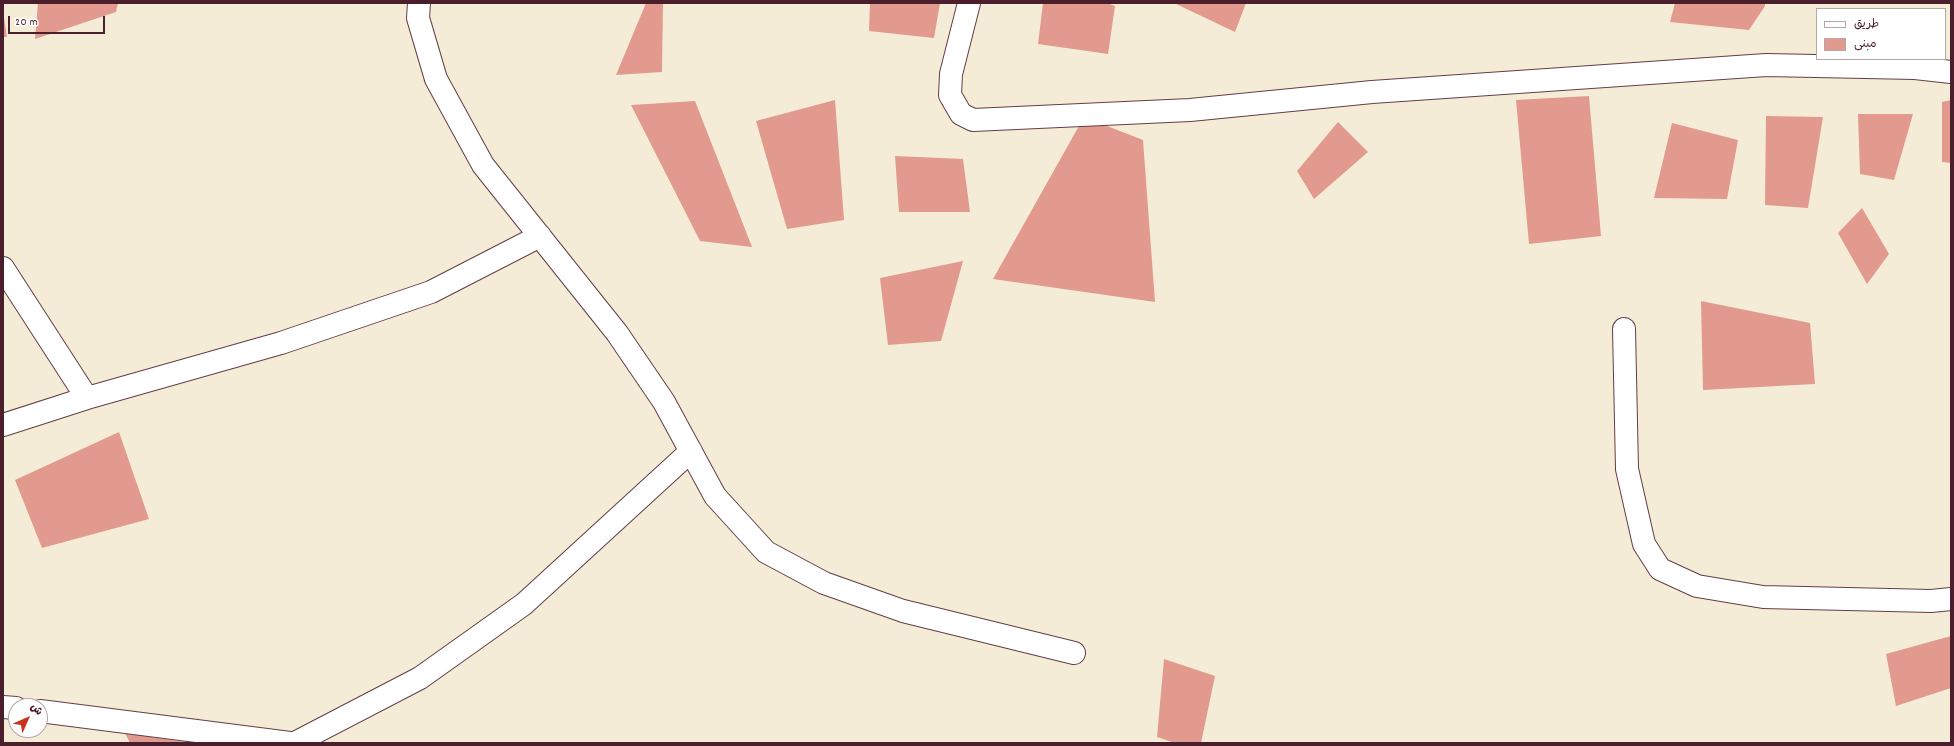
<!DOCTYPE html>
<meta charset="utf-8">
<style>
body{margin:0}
#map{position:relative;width:1954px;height:746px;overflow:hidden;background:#f4ecd7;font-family:Dekko,"Playpen Sans Arabic",sans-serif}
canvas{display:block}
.frame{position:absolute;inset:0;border:4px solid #4a1f2b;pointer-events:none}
.legend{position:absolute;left:1816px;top:8px;width:130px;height:52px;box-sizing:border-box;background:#fff;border:1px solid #b7a5aa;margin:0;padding:5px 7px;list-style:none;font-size:12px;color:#4a1f2b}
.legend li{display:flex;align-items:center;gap:8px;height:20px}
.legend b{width:20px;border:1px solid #b7a5aa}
.north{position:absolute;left:8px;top:698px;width:40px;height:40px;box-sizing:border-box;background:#fff;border:1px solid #b7a5aa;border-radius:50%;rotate:45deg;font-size:11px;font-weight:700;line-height:16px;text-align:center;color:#4a1f2b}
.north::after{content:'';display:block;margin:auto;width:14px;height:18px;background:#c8321e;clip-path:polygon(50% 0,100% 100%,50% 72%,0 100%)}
.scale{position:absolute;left:8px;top:16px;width:97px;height:18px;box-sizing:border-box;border:2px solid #4a1f2b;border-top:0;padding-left:5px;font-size:12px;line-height:14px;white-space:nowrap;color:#4a1f2b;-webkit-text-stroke:3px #fff;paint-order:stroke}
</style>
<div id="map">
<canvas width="1954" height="746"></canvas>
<div class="frame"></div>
<ul class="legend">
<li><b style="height:5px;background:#fff"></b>طريق</li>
<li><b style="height:11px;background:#e19a8d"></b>مبنى</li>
</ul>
<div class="north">ش</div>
<div class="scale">20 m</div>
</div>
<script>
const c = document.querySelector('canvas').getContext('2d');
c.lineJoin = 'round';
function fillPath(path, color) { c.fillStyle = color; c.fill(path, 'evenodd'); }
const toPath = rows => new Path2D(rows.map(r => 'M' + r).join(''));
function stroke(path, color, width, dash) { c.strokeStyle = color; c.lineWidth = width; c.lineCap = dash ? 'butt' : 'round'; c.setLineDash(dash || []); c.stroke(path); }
const building = toPath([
 [38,3,118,3,116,12,35,39],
 [646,3,663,3,662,72,616,75],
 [870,3,940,3,934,38,869,31],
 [1043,3,1107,3,1115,6,1108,54,1038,44],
 [1174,3,1246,3,1235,32],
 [1675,3,1765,3,1765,6,1749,30,1670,22],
 [3,18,4,18,7,37,3,37],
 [1589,96,1601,236,1529,244,1516,100],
 [835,100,844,220,787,229,756,121],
 [1951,100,1951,163,1942,162,1942,102],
 [695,101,752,247,700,241,631,105],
 [1858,114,1913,114,1894,180,1860,174],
 [1766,116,1823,117,1808,208,1765,205],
 [1084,117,1143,140,1155,302,993,279],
 [1338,122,1368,152,1314,199,1297,171],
 [1672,123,1738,140,1727,199,1654,198],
 [895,156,963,159,970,212,899,212],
 [1862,208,1889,254,1867,284,1838,233],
 [963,261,941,341,888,345,880,278],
 [1701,301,1810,323,1815,384,1703,390],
 [119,432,149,519,42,548,15,480],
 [1951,636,1951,688,1896,706,1886,654],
 [1164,659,1215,676,1201,743,1175,743,1157,737],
 [125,733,185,742,185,743,130,743]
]);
const minor = toPath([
 [419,3,418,18,436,79,483,165,617,333,664,402,715,496,766,552,824,583,903,611,1074,653],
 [969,3,951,74,950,95,961,114,973,120,1190,110,1372,92,1766,65,1915,68,1951,72],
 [3,268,87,398],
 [1624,329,1627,469,1644,544,1660,569,1697,586,1763,597,1931,601,1951,599],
 [3,425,87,398,281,343,431,292,540,236],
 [3,707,16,708],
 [40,711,290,743],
 [295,743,420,678,524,604,691,451]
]);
fillPath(building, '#e19a8d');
stroke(minor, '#643e45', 24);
stroke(minor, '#fff', 22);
</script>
